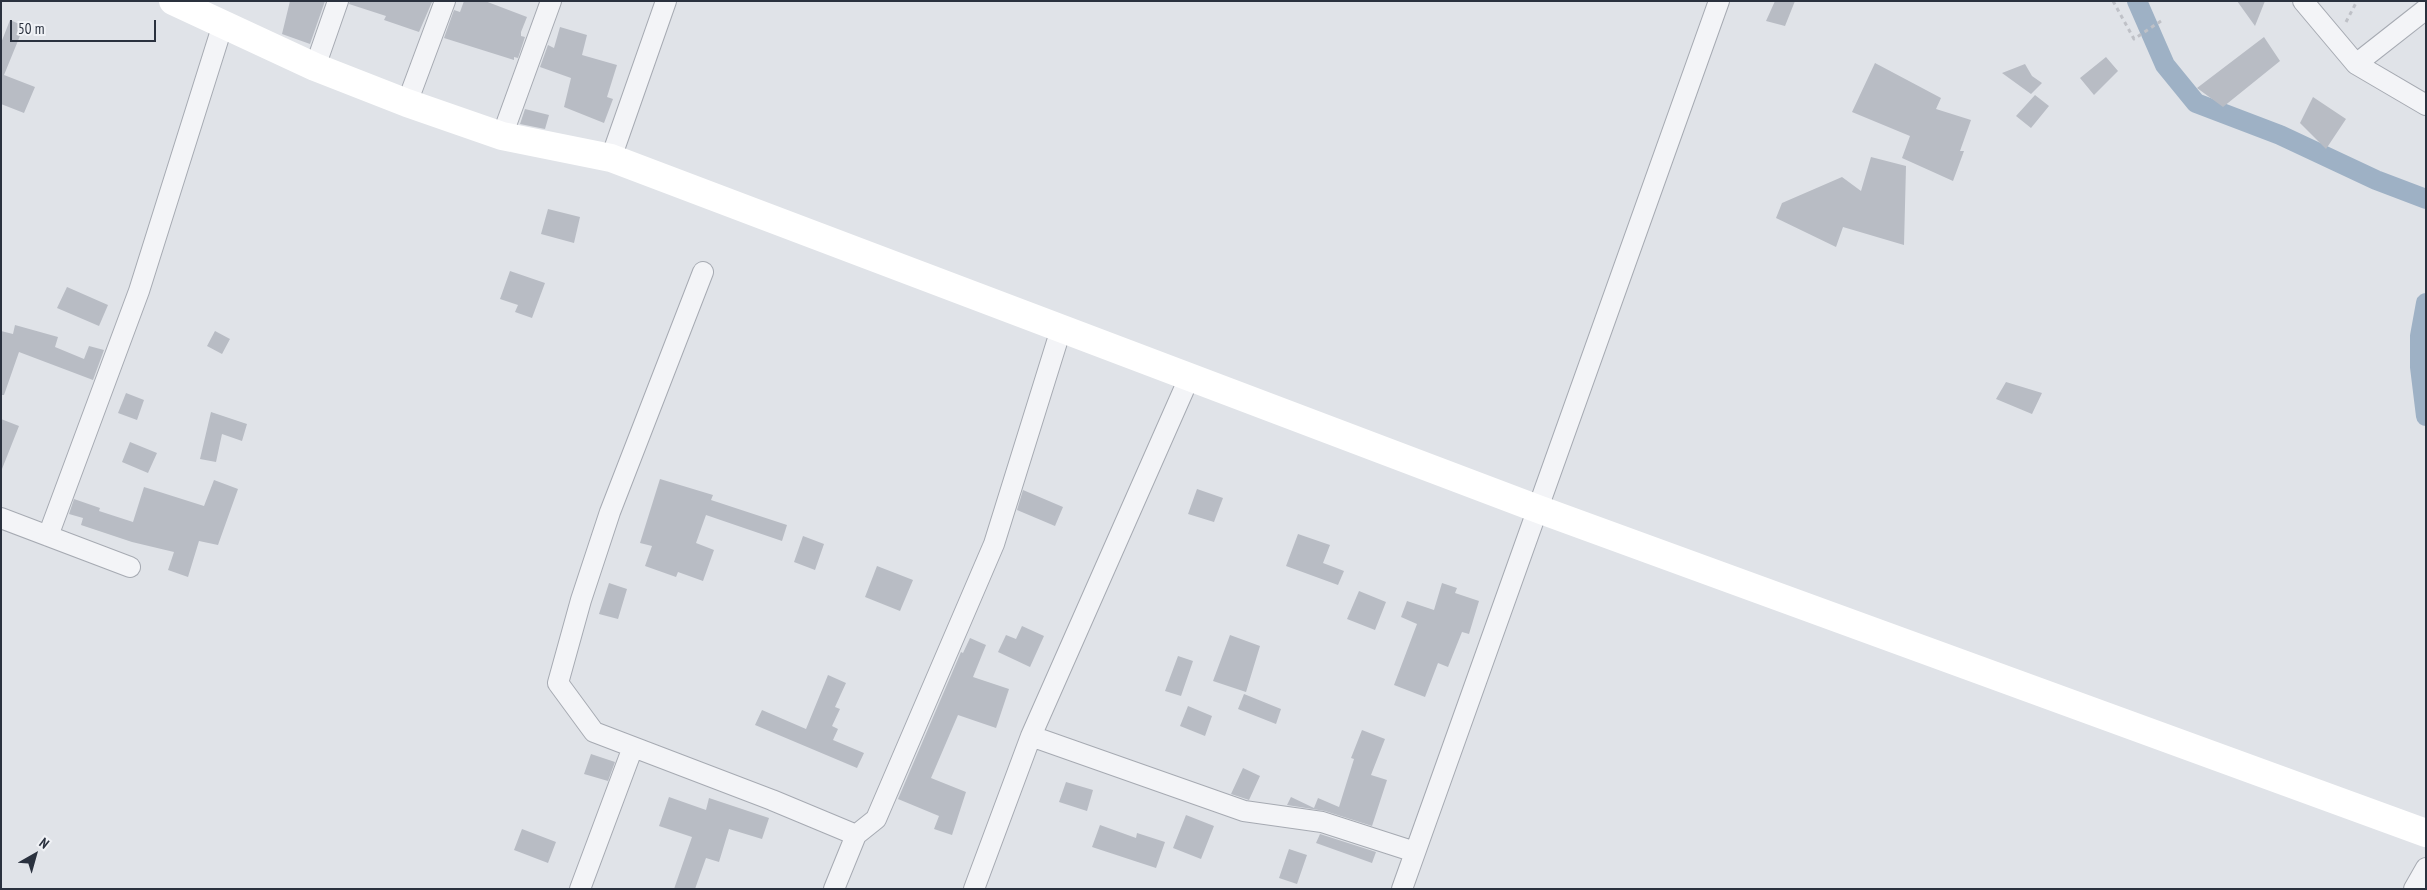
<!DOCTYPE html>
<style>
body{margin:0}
#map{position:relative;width:2427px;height:890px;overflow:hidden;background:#e0e3e8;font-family:"PT Sans Narrow",sans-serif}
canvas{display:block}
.frame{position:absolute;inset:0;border:2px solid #2a313e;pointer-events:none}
.north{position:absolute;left:10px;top:830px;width:50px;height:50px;-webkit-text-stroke:4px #f0f2f6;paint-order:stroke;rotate:38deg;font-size:14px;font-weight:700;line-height:20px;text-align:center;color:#2a313e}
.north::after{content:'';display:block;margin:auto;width:18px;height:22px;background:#2a313e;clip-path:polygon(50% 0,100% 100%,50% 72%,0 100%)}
.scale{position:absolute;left:10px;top:20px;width:146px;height:22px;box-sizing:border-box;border:2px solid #2a313e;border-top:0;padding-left:6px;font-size:15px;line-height:18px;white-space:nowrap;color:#2a313e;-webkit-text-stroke:4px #f0f2f6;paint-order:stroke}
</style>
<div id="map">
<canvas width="2427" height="890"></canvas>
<div class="frame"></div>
<div class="north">N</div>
<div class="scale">50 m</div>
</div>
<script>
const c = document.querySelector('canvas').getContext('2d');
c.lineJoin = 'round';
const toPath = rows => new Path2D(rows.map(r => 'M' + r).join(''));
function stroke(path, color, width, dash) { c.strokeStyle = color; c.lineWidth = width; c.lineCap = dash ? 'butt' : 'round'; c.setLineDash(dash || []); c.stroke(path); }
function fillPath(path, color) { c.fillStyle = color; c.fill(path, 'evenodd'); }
const canal = toPath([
 [2137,1,2165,65,2196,103,2280,135,2376,180,2426,199],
 [2426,303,2420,336,2420,367,2426,416]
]);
const building = toPath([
 [290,1,325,1,310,44,282,34],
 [350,1,429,1,432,2,419,32,384,20,386,16,349,4],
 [464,1,485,1,527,17,521,32,521,36,525,37,518,58,514,57,514,60,444,38,454,10,460,12],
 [1775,1,1795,1,1785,26,1766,21],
 [2237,1,2265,1,2255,26],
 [10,20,24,26,4,75,35,87,24,113,1,104,1,43],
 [560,27,587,35,582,55,617,65,607,97,613,99,604,123,564,107,571,78,540,67,548,45,554,48],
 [2264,37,2280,61,2223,107,2197,88],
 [2106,57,2118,71,2094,95,2080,78],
 [1875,63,1941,98,1936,109,1971,120,1960,151,1964,151,1953,181,1902,158,1910,136,1852,112],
 [2025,64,2032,76,2042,83,2031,94,2002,73],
 [2035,95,2049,106,2031,128,2016,116],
 [2313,97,2346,119,2326,149,2300,123],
 [525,109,549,115,545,129,520,124],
 [1871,157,1906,166,1904,245,1843,227,1836,247,1776,218,1782,203,1842,177,1861,191],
 [548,209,580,217,574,243,541,234],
 [510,271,545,283,532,318,515,312,518,305,500,299],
 [67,287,108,305,99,326,57,308],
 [15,325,58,337,55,347,84,359,89,346,104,350,93,380,19,352,4,395,1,395,1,331,13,334],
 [215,331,230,339,222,354,207,346],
 [2006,382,2042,393,2032,414,1996,399],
 [126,393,144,400,137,420,118,413],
 [211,412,247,424,242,441,222,434,216,462,200,459],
 [1,419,19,426,2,469,1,468],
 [130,442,157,453,148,473,122,462],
 [660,479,713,495,711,500,787,525,782,541,706,515,696,543,714,550,703,581,678,572,676,577,645,566,652,546,640,543],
 [214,480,238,489,218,545,199,541,188,577,168,570,174,552,132,542,81,525,83,518,69,514,74,499,100,508,99,511,133,522,144,487,204,506],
 [1197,489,1223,498,1214,522,1188,514],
 [1023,490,1063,507,1055,526,1017,510],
 [1298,534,1330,545,1323,563,1344,571,1338,585,1286,566],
 [803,536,824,544,815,570,794,562],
 [877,566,913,580,900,611,865,597],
 [609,583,627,589,618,619,599,614],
 [1442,583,1457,588,1455,593,1479,601,1469,634,1462,632,1448,667,1438,663,1425,697,1394,685,1417,624,1401,617,1407,601,1434,610],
 [1359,591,1386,602,1375,630,1347,619],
 [1022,626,1044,636,1030,667,998,652,1006,635,1016,639],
 [1230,635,1260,646,1246,692,1213,681],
 [970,638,986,645,973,677,1009,689,996,728,958,715,931,778,966,792,952,835,934,829,939,816,898,799,961,652,963,653],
 [1178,656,1193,661,1181,696,1165,691],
 [828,675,846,683,835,707,840,709,832,726,838,729,833,740,864,753,857,768,755,725,762,710,806,729],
 [1244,694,1281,709,1276,724,1238,709],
 [1188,706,1212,716,1205,736,1180,726],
 [1362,730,1385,739,1371,775,1387,780,1372,826,1325,811,1287,805,1291,797,1314,808,1318,798,1339,807,1354,759,1351,758],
 [591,754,615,762,608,781,584,774],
 [1243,768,1260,776,1249,800,1231,794],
 [1066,782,1093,790,1087,811,1059,802],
 [669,797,706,810,709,798,769,818,762,839,729,829,719,862,706,858,695,889,674,889,692,837,659,826],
 [1186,815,1214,826,1201,859,1173,848],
 [1100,825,1136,838,1137,833,1165,842,1156,868,1092,847],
 [522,829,556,842,548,863,514,850],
 [1320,834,1376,852,1372,863,1316,843],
 [1289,849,1307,855,1297,884,1279,878]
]);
const path = toPath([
 [2113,1,2134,39,2161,21],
 [2346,22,2357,1]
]);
const street = toPath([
 [2303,1,2356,64],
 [2426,9,2356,64,2426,105],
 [315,67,338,1],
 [407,103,445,1],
 [502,136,551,1],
 [611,158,666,1],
 [703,272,610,512,581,600,558,683,594,732,772,800,856,835],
 [1,518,130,567],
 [48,536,139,291,223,24],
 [1031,736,1244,811,1322,822,1415,852],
 [580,889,633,747],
 [834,889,856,835,876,819,994,544,1061,329],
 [974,889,1031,736,1189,378],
 [1402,889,1719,1],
 [2414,889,2426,868]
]);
const secondary = toPath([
 [173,1,315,67,407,103,502,136,611,158,1538,509,2426,833]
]);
stroke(canal, '#9eb1c5', 20);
fillPath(building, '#b8bcc4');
stroke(street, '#a6aab2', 22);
stroke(path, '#bfc1c7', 3, [4, 4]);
stroke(street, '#f3f4f7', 20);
stroke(secondary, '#fff', 28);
</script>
